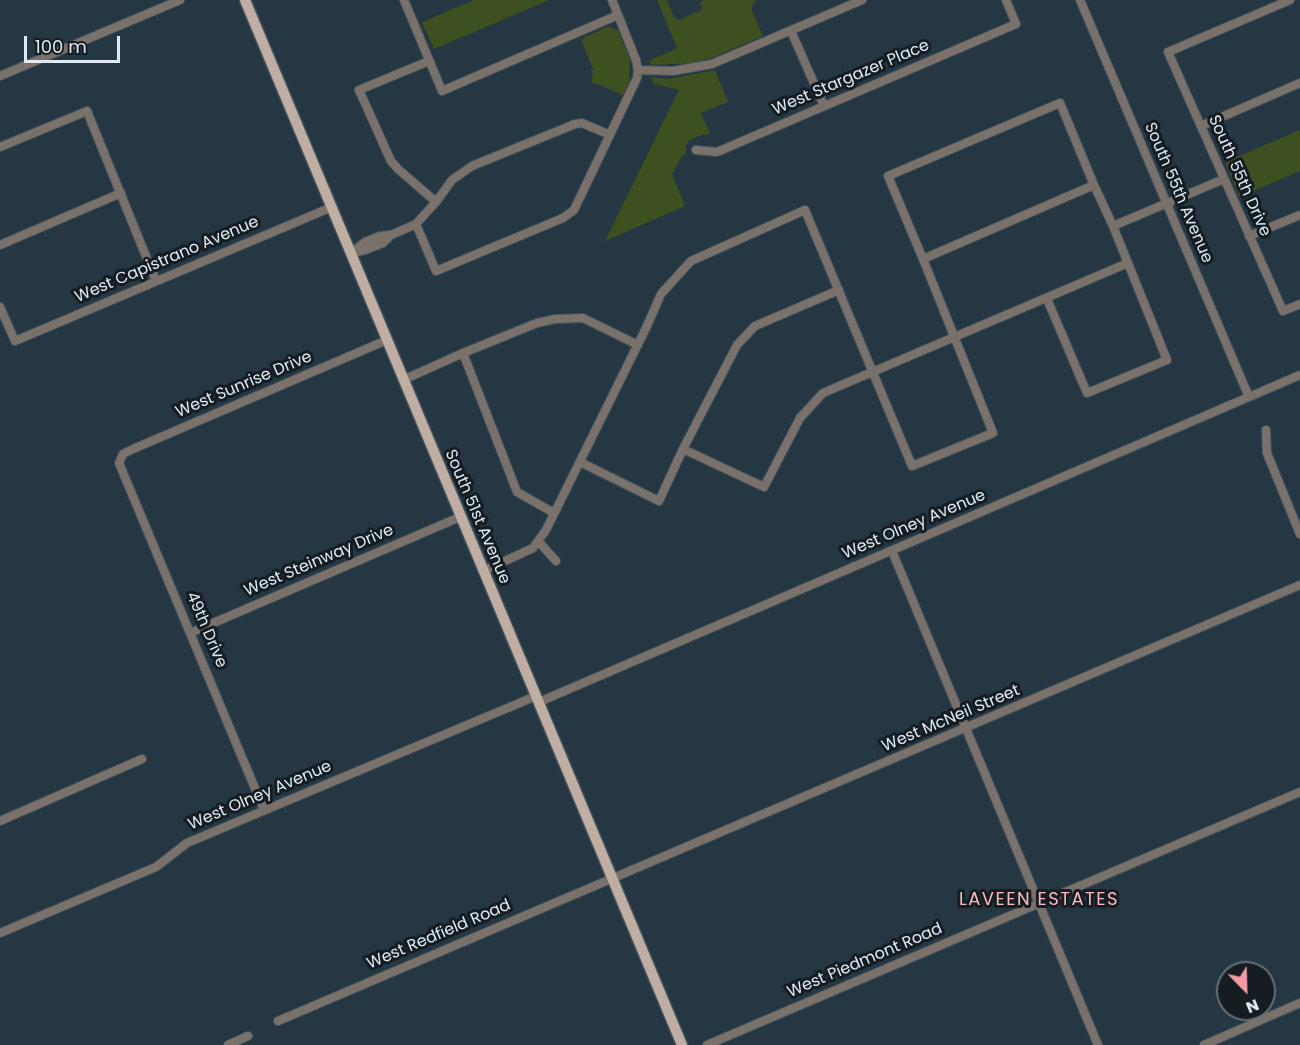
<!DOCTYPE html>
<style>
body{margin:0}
#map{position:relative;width:1300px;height:1045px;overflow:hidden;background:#253743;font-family:Poppins,sans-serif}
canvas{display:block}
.north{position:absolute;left:1216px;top:961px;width:60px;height:60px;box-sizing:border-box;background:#151d23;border:2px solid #666f76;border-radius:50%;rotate:157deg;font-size:16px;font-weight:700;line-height:24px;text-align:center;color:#dfeaf2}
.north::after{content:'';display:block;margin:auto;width:21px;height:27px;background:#f49aa2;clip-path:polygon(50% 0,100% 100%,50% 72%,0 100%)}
.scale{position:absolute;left:24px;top:36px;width:96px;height:27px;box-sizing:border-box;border:3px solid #dfeaf2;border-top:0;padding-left:8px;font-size:18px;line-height:21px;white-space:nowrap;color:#dfeaf2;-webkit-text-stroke:4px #151d23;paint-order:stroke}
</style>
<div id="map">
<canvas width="1300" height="1045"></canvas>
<div class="north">N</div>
<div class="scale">100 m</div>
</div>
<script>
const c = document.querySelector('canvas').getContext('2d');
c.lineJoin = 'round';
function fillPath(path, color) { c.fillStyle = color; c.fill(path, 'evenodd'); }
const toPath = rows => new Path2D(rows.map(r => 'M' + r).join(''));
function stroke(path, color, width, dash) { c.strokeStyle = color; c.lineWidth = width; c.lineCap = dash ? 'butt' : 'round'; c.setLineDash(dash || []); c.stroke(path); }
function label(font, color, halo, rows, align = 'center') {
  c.font = font + ' Poppins,sans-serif'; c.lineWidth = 6; c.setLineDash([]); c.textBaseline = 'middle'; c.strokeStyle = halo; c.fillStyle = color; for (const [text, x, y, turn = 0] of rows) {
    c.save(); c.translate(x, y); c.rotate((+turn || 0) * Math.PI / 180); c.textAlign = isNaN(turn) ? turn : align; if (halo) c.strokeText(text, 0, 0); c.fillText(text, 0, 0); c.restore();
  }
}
const green = toPath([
 [474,0,549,0,434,49,422,22],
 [657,0,667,0,674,17,679,20,702,10,700,2,705,0,758,0,754,2,751,9,763,36,711,58,693,63,651,65,649,61,677,48],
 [608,26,618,30,630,59,629,84,623,95,600,85,592,83,593,69,581,39],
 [715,70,728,102,701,113,710,134,702,135,690,140,686,146,686,154,682,156,672,174,685,206,605,241,679,90,654,84,651,77,668,79],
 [1300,130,1300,171,1239,197,1225,162]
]);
const minor = toPath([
 [404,0,442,91,618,15],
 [1080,0,1249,397],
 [1290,0,1168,52,1283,311,1300,304],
 [791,31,824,106],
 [429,61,359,90,391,161,398,169,436,202],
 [638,70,673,71,712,64,862,0],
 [0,76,180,0],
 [1201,126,1300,83],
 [0,147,87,111,156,281],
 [696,150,717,152,1016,24,1006,0],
 [416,224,436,271,563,218,574,210,637,78,638,70,636,60,612,0],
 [1113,226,1224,179],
 [1249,236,1300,215],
 [0,245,121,193],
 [351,253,365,250,383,243,391,235,416,224,436,202,452,180,472,166,575,124,582,123,610,135],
 [351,253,365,242,380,236,390,235],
 [923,259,1094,185],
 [0,307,15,341,332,207],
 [403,380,463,353],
 [1266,430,1267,453,1300,534],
 [683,449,764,487,800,418,823,393,1128,263],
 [580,462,659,501,683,449,737,345,755,326,839,290],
 [554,513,517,492,463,353,537,323,555,319,583,318,638,345],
 [538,541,556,561],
 [892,551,1098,1045],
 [483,571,533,548,546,530,647,326,661,294,691,261,805,210,912,466,993,433,923,259,888,176,1060,103,1094,185,1113,226,1167,360,1087,393,1047,299],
 [190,633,460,517],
 [539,702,1300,375],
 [264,810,119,463,123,454,133,449,387,340],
 [0,821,142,759],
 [0,933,156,867,187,843,536,696],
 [278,1021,1300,585],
 [228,1045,248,1036],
 [707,1045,1300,792],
 [1204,1045,1300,1003]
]);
const major = toPath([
 [245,0,682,1045]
]);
const streetNames = [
 ["West Stargazer Place",851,78,-23],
 ["South 55th Drive",1239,176,66],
 ["South 55th Avenue",1178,193,67],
 ["West Capistrano Avenue",167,260,-23],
 ["West Sunrise Drive",244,385,-23],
 ["South 51st Avenue",477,517,67],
 ["West Olney Avenue",914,525,-23],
 ["West Steinway Drive",319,561,-23],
 ["49th Drive",206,630,67],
 ["West McNeil Street",951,719,-23],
 ["West Olney Avenue",260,796,-23],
 ["West Redfield Road",439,935,-23],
 ["West Piedmont Road",865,961,-23]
];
const neighbourhoodNames = [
 ["LAVEEN ESTATES",1039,900]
];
fillPath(green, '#3e501f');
stroke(minor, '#43545f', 10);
stroke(major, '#43545f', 13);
stroke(minor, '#7a716b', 8);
stroke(major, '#bfaea1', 10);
label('16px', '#dfeaf2', '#151d23', streetNames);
c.letterSpacing = '1.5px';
label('18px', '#fdb8bc', '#151d23', neighbourhoodNames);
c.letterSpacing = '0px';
</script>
